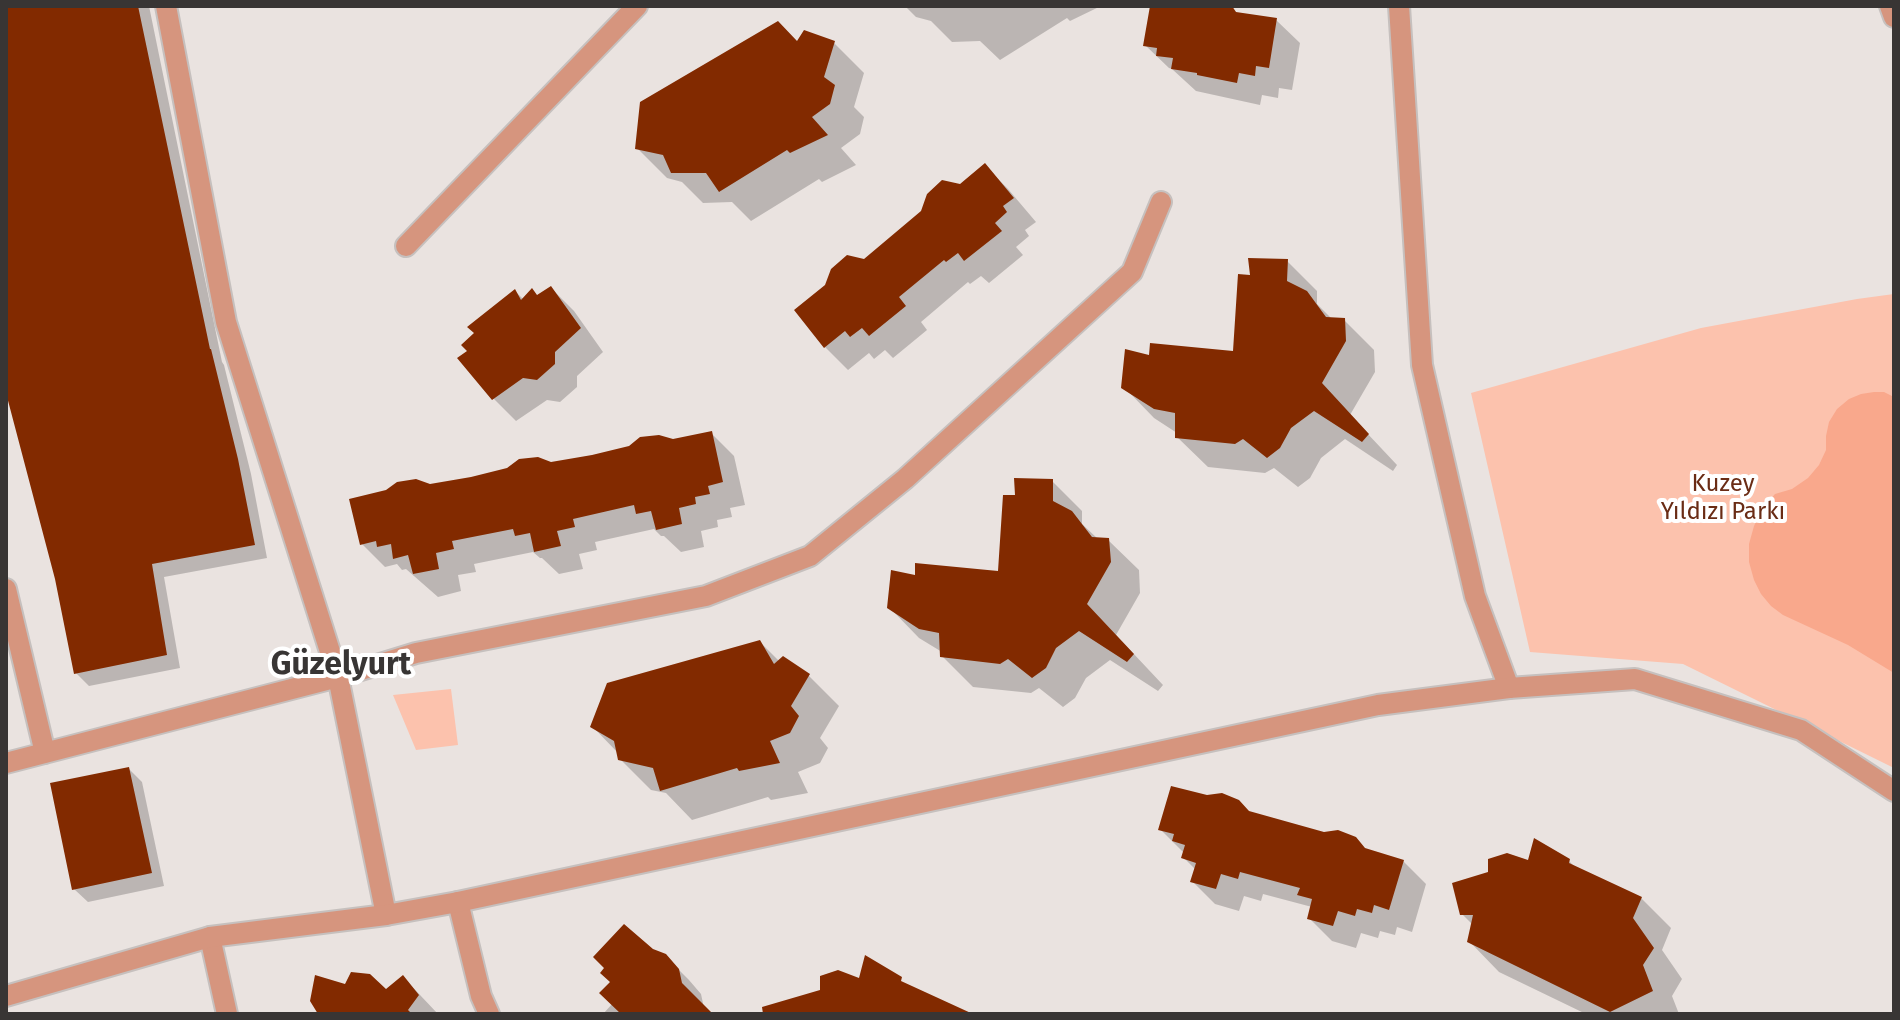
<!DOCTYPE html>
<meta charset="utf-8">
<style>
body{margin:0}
#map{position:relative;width:1900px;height:1020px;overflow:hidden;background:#eae3e0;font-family:"Fira Sans",sans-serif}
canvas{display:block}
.frame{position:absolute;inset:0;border:8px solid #383534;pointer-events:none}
</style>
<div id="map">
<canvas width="1900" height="1020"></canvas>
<div class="frame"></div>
</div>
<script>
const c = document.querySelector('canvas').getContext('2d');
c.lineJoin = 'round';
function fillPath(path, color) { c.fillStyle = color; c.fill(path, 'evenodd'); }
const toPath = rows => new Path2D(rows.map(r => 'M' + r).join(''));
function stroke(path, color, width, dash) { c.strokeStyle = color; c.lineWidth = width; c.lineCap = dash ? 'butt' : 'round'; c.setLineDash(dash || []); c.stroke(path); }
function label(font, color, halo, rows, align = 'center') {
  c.font = font + ' "Fira Sans",sans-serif'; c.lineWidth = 8; c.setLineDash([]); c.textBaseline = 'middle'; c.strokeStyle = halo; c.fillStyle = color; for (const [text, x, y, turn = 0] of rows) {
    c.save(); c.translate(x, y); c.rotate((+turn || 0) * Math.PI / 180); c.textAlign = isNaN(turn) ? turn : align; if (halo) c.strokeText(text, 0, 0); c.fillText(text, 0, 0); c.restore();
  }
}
const green = toPath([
 [1894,294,1894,768,1683,664,1530,652,1471,393,1701,328,1857,299],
 [451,689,458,745,416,750,393,695]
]);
const water = toPath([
 [1874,392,1884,392,1894,397,1894,673,1848,645,1783,615,1771,606,1761,594,1754,580,1749,562,1749,544,1754,526,1762,509,1775,494,1792,489,1808,478,1819,465,1826,450,1826,436,1829,422,1837,409,1849,399,1861,394]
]);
const shadow = toPath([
 [6,6,149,6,222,362,224,365,251,474,267,558,164,577,180,668,89,686,76,673,57,578,6,384],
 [905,6,1101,6,1070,21,1067,18,1000,60,980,41,952,42,931,21,916,17],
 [1152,6,1230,6,1238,14,1276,20,1300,43,1292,90,1279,88,1278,98,1262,95,1260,105,1196,91,1172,69,1169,68,1145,45],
 [798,43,834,43,864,73,854,107,864,117,860,134,841,148,856,165,822,182,819,179,751,221,732,202,703,203,682,182,667,178,637,148],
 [985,166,1008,189,1036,222,1025,230,1029,236,1016,247,1023,255,989,283,981,276,970,284,968,282,921,322,927,330,893,358,885,350,874,359,869,353,848,370,825,347,865,261],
 [1287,261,1317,291,1317,304,1332,319,1344,320,1374,350,1375,372,1350,415,1397,465,1393,471,1345,439,1321,458,1310,478,1298,487,1274,468,1265,473,1208,467,1177,437,1177,433,1154,418,1124,387,1151,357,1235,353,1252,277],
 [551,288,574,311,603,352,577,376,577,387,560,402,547,400,516,421,493,398,469,352,515,291,524,300,538,297],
 [711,433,734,456,745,505,730,508,732,517,717,520,718,527,701,531,704,547,681,552,664,536,661,536,654,529,595,542,597,550,579,554,583,569,559,574,542,558,540,558,533,552,474,564,476,572,458,575,461,591,438,597,406,569,402,570,397,564,385,567,362,544,430,486],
 [1052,481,1082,511,1082,524,1098,539,1108,540,1139,570,1140,593,1116,635,1163,685,1158,691,1110,660,1086,678,1075,698,1063,707,1039,688,1031,693,973,687,942,656,942,652,919,638,889,607,916,578,1000,574,1017,498],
 [760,642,780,662,784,658,809,676,839,706,820,738,828,748,820,763,798,772,808,793,771,800,768,797,692,820,666,793,651,790,620,759,619,754,592,726],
 [129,769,142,782,164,886,88,902,74,889],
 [1250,813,1403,861,1426,884,1412,932,1397,927,1395,935,1380,931,1378,938,1361,933,1356,948,1332,941,1309,918,1312,907,1263,894,1261,901,1244,896,1239,911,1215,904,1192,881,1196,870,1183,857,1184,853,1160,829],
 [1569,861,1577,869,1641,898,1671,928,1662,950,1682,979,1672,996,1679,1014,1586,1014,1499,972,1469,941,1473,925,1462,914,1529,863],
 [652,951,665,956,689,980,701,994,704,1008,710,1014,603,1014,613,1003],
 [403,977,438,1014,321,1014,346,987,386,992]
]);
const building = toPath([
 [6,6,138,6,210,349,211,349,238,459,255,545,152,564,167,655,74,674,55,579,6,393],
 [1150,6,1232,6,1236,12,1277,18,1269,68,1256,66,1255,76,1239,73,1237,83,1197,75,1197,73,1171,69,1173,58,1156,56,1157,48,1143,46],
 [778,21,797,41,804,30,835,41,824,77,835,85,830,104,812,117,828,135,790,153,787,150,719,192,706,173,671,173,663,155,635,149,640,102],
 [985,163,1014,198,1003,206,1007,212,995,223,1002,231,964,261,958,253,946,262,944,260,899,297,906,306,869,336,862,328,850,337,845,331,824,348,794,310,825,285,831,269,847,255,864,259,921,211,927,194,942,180,960,184],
 [1248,258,1288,259,1287,281,1307,291,1326,317,1345,318,1346,341,1322,383,1369,434,1362,442,1314,411,1291,428,1280,448,1267,458,1243,439,1235,444,1175,438,1175,413,1154,409,1121,388,1125,349,1149,355,1150,343,1233,351,1238,274,1250,275],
 [551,286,581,328,555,352,555,364,537,380,523,378,492,400,457,358,467,351,461,345,474,333,467,327,515,289,521,300,532,288,537,295],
 [712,431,723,482,708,486,710,494,695,497,696,504,679,508,682,524,656,530,651,511,636,514,634,505,573,519,575,527,557,531,561,546,534,552,530,533,515,536,513,529,452,541,454,549,436,553,439,569,413,574,408,555,393,559,391,544,377,547,376,541,360,545,349,499,386,490,397,482,416,479,430,484,471,477,507,468,519,459,538,457,551,462,592,455,629,446,640,437,659,435,673,439],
 [1014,478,1053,479,1053,501,1072,511,1092,537,1109,538,1111,562,1087,604,1134,654,1127,662,1079,631,1056,648,1046,668,1032,678,1008,659,1000,664,940,657,939,633,919,629,887,608,891,570,915,575,915,563,998,571,1003,495,1015,495],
 [760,640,774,664,783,656,810,674,791,706,799,716,790,733,770,741,780,763,739,771,737,768,660,791,653,768,618,760,614,741,590,727,607,683],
 [129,767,152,873,72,890,50,783],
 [1171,786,1207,795,1222,793,1239,800,1249,811,1324,832,1338,830,1356,837,1365,848,1404,860,1389,910,1374,905,1372,913,1357,909,1355,916,1338,911,1333,926,1307,919,1312,899,1297,895,1300,888,1240,872,1238,879,1221,874,1216,889,1190,882,1196,863,1181,858,1185,845,1172,841,1174,834,1158,830],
 [1534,838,1570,859,1569,863,1642,897,1633,918,1654,948,1643,965,1653,991,1610,1012,1467,942,1473,915,1460,915,1452,883,1488,872,1488,859,1507,853,1528,860],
 [624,924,653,949,666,954,679,969,682,983,713,1014,621,1014,599,993,610,982,600,973,604,968,593,957],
 [865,955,902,977,901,981,973,1014,763,1014,762,1007,820,990,820,976,838,970,859,978],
 [351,972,370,974,386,989,403,975,419,995,408,1010,412,1014,318,1014,310,1001,315,975,345,984]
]);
const minor = toPath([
 [166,6,226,322,338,677,386,915],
 [1399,6,1422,365,1475,596,1509,688],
 [1890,6,1894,17],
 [406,246,637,6],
 [6,589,45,753],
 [6,763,338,677,416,653,706,596,810,556,905,479,1132,272,1161,202],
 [458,902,481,996,489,1014],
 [210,937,227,1014]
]);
const tertiary = toPath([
 [6,996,210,937,386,915,458,902,1378,705,1509,688,1635,679,1801,730,1894,791]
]);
const parkNames = [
 ["Kuzey",1723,484],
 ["Yıldızı Parkı",1723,512]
];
const districtNames = [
 ["Güzelyurt",341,665]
];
fillPath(green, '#fcc2ad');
fillPath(water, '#f9a88c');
fillPath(shadow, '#0003');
fillPath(building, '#822a00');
stroke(minor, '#c6c0be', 24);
stroke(tertiary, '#c6c0be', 24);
stroke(minor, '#d6957e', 20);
stroke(tertiary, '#d6957e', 20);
label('24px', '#6a2c15', '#fff', parkNames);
label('bold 32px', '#383534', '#fff', districtNames);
</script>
